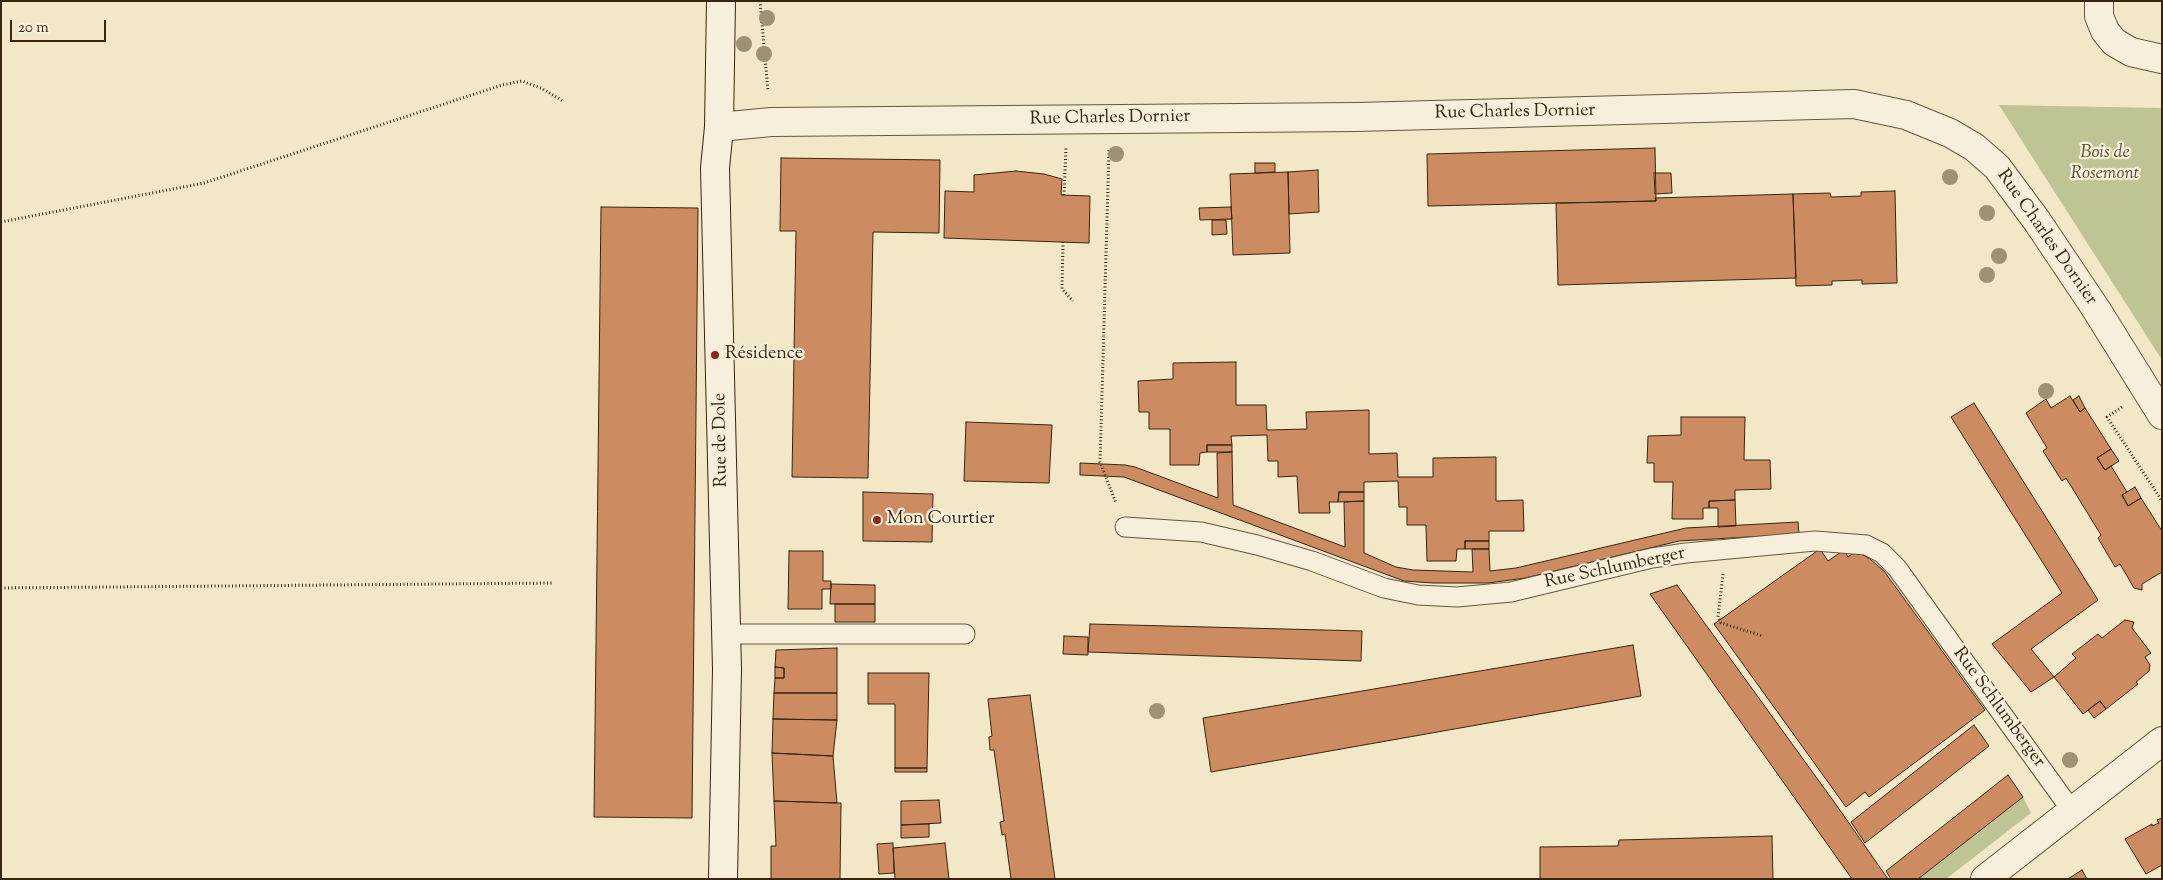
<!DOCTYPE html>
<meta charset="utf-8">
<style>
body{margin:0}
#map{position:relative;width:2163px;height:880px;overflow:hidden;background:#f2e7c7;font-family:"Sorts Mill Goudy",serif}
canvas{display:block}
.frame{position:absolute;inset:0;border:2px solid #38250f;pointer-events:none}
.scale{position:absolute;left:10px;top:20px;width:96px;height:22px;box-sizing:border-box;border:2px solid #38250f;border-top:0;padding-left:6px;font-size:15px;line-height:18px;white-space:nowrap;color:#38250f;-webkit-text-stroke:4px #f7efdb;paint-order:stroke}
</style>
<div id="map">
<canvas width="2163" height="880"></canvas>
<div class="frame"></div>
<div class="scale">20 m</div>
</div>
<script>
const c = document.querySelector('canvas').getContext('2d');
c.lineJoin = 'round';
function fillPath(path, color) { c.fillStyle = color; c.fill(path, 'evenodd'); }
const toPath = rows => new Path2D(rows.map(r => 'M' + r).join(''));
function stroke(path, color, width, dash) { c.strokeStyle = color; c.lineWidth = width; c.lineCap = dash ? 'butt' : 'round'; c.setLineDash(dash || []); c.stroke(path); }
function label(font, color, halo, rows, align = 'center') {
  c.font = font + ' "Sorts Mill Goudy",serif'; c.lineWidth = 4.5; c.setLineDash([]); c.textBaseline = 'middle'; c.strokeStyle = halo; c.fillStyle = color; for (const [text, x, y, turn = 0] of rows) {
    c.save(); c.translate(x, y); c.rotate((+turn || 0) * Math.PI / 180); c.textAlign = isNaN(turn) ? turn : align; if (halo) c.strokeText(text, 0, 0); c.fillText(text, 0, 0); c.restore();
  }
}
const green = toPath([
 [1999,105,2162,108,2162,360],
 [2023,797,2031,813,1946,879,1918,879]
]);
const building = toPath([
 [1655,148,1656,201,1428,206,1427,154,1655,148],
 [781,158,940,160,939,233,873,232,868,478,792,477,796,231,780,231,781,158],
 [1255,163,1275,163,1275,172,1255,173,1255,163],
 [1318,170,1319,212,1289,214,1288,172,1318,170],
 [1016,171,1044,174,1062,179,1061,195,1090,196,1089,243,944,238,945,191,974,192,974,175,1016,171],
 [1288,172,1290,253,1233,255,1230,174,1288,172],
 [1654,173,1671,173,1672,193,1655,194,1654,173],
 [1895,191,1897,283,1862,284,1862,280,1832,281,1832,285,1796,286,1793,194,1830,193,1831,197,1861,196,1861,192,1895,191],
 [1793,194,1796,278,1558,285,1556,203,1656,201,1655,198,1793,194],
 [601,207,698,208,692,818,594,817,601,207],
 [1231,207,1232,219,1200,220,1199,208,1231,207],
 [1212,220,1226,220,1227,234,1212,235,1212,220],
 [1236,362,1236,405,1266,405,1267,430,1307,429,1306,412,1369,410,1369,454,1397,453,1398,477,1433,477,1433,458,1496,457,1496,501,1523,500,1524,531,1489,531,1489,541,1465,541,1465,549,1457,549,1456,561,1427,561,1426,525,1407,525,1407,507,1399,507,1398,481,1364,482,1364,492,1339,492,1338,502,1329,502,1330,513,1299,513,1297,476,1278,477,1278,461,1268,461,1267,435,1231,436,1232,445,1207,445,1207,452,1200,453,1199,465,1170,465,1170,429,1149,429,1149,412,1139,412,1138,381,1173,379,1173,363,1236,362],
 [2070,396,2080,412,2085,408,2111,449,2097,458,2105,470,2111,466,2127,492,2122,495,2128,506,2141,498,2162,531,2162,572,2142,584,2142,590,2134,588,2120,564,2115,567,2098,538,2101,535,2066,478,2062,481,2043,451,2047,448,2026,413,2046,399,2051,408,2070,396],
 [2079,396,2085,408,2080,412,2073,400,2079,396],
 [1974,403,2098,600,2031,649,2054,677,2031,692,1992,644,2062,593,1951,417,1974,403],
 [1681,417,1745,417,1744,460,1770,460,1771,489,1735,490,1735,500,1709,501,1709,508,1703,508,1703,519,1672,519,1673,482,1654,482,1654,463,1647,463,1648,436,1681,435,1681,417],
 [966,422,1052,425,1049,483,964,481,966,422],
 [1207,445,1232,445,1232,452,1207,452,1207,445],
 [2111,449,2119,461,2105,470,2097,458,2111,449],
 [1232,452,1233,505,1345,547,1344,502,1364,501,1364,553,1396,567,1413,570,1473,572,1472,549,1489,549,1490,571,1516,568,1686,528,1798,522,1799,534,1679,541,1525,578,1488,583,1433,583,1404,581,1124,477,1080,475,1080,463,1125,465,1135,467,1218,498,1217,453,1232,452],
 [2135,487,2141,498,2128,506,2122,495,2135,487],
 [863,492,933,494,932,542,863,541,863,492],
 [1339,492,1364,492,1364,501,1338,502,1339,492],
 [1735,500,1736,526,1718,527,1718,508,1709,508,1709,501,1735,500],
 [1465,541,1489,541,1489,549,1465,549,1465,541],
 [1820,549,1828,561,1844,550,1848,557,1856,551,1870,559,1884,571,1985,710,1869,797,1865,792,1846,807,1714,624,1820,549],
 [789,551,823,551,823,581,831,581,831,589,822,589,822,609,788,609,789,551],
 [831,584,875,585,875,604,830,604,831,584],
 [1677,585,1837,806,1888,879,1852,879,1650,594,1677,585],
 [835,604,875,604,875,622,835,622,835,604],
 [2125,620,2134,622,2132,628,2151,653,2145,657,2150,665,2149,671,2136,682,2138,684,2106,709,2100,701,2083,714,2054,677,2076,658,2072,654,2098,634,2102,638,2125,620],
 [1090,624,1362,631,1361,661,1088,652,1090,624],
 [1064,636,1088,637,1088,655,1063,654,1064,636],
 [1633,645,1641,696,1211,772,1203,718,1633,645],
 [837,648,837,693,774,693,775,678,784,678,784,668,775,667,776,650,837,648],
 [775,667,784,668,784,678,775,678,775,667],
 [868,673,929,673,927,768,895,768,895,704,868,704,868,673],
 [774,693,837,693,837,720,773,719,774,693],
 [1030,695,1055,879,1011,879,1005,834,1002,835,1000,822,1004,821,994,750,990,750,989,737,992,736,988,699,1030,695],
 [2100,701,2106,709,2094,718,2088,710,2100,701],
 [773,719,837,720,833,756,772,753,773,719],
 [1974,725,1989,746,1865,843,1851,822,1974,725],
 [772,753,833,756,837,803,774,801,772,753],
 [895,768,927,768,927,772,895,772,895,768],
 [2008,775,2023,797,1918,879,1891,879,1886,871,2008,775],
 [939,800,941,823,901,825,901,801,939,800],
 [774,801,841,803,840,879,771,879,771,846,776,846,774,801],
 [2162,818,2162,865,2146,874,2125,839,2152,824,2152,826,2159,823,2157,820,2162,818],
 [929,824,929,837,901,838,901,825,929,824],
 [1772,836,1773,879,1540,879,1540,847,1618,846,1619,840,1772,836],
 [893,843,894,873,879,874,877,844,893,843],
 [945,843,949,879,895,879,893,848,945,843],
 [2082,870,2087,879,2068,879,2082,870]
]);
const path = toPath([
 [760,1,768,91],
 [1109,150,1100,462,1116,503],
 [1064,195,1066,148],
 [1,222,204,183,502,85,522,81,541,88,563,101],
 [1063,242,1062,289,1073,301],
 [2122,407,2107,417,2162,501],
 [1723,574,1718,617,1721,623,1763,636],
 [1,588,553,583]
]);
const lane = toPath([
 [1125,527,1201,532,1257,545,1312,561,1384,588,1418,595,1457,597,1511,592,1652,558,1686,553,1815,541,1866,545,1882,553,1897,568,2072,811],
 [726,634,965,634]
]);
const street = toPath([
 [2099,1,2099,16,2105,31,2114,42,2131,52,2162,59],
 [719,127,771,122,1356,117,1854,104,1906,115,1950,133,1974,147,1997,167,2037,221,2096,309,2162,415],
 [1985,879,2162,741]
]);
const secondary = toPath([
 [721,1,719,127,715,168,727,669,723,879]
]);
const trees = [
 [767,18],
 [744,44],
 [764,54],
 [1116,154],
 [1950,177],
 [1987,213],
 [1999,256],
 [1987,275],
 [2046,391],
 [1157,711],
 [2070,760]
];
const markers = [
 [715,355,5,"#8f2418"],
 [877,520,5,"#8f2418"]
];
const streetNames = [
 ["Rue Charles Dornier",1515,113,-1],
 ["Rue Charles Dornier",1110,119,-1],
 ["Rue Charles Dornier",2046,238,55],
 ["Rue de Dole",722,440,-91],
 ["Rue Schlumberger",1615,569,-12],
 ["Rue Schlumberger",1998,708,54]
];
const parkNames = [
 ["Bois de",2105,154],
 ["Rosemont",2105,175]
];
const poiNames = [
 ["Résidence",725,355],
 ["Mon Courtier",887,520]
];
fillPath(green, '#bec493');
fillPath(building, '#cd8b62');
stroke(building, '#38250f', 1);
stroke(lane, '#66563d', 21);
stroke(street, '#66563d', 30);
stroke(secondary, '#38250f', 30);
stroke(path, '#38250f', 3, [1, 2.5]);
stroke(lane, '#f7efdb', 19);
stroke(street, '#f7efdb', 28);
stroke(secondary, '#f7efdb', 28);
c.fillStyle = '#9e9274';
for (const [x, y] of trees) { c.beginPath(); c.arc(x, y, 8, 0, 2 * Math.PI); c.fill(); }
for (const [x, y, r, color] of markers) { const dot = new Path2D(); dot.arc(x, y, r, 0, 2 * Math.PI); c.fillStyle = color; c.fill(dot); stroke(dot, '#f7efdb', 2); }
label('18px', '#38250f', '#f7efdb', streetNames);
label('italic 18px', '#5a4d30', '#f7efdb', parkNames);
label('18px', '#38250f', '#f7efdb', poiNames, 'left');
</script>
